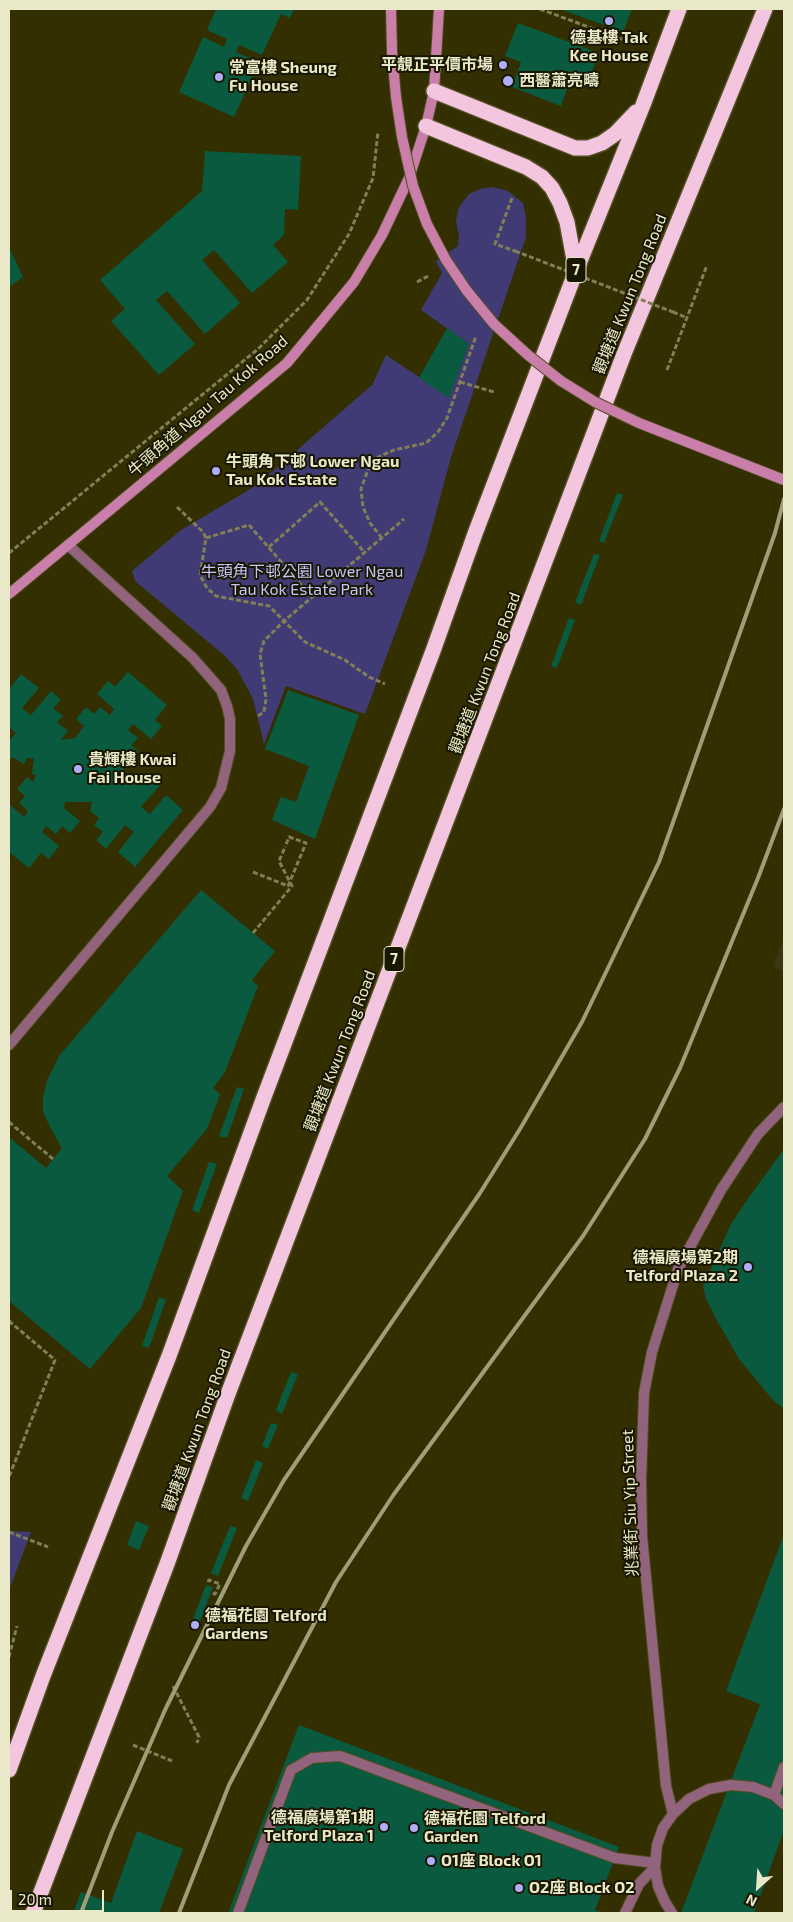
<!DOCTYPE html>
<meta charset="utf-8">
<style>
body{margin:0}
#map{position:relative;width:793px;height:1922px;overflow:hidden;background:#332f00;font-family:"Exo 2",sans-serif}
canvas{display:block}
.frame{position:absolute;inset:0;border:10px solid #e9e8c8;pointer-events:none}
.north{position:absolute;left:733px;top:1862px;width:50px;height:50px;-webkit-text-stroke:4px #191700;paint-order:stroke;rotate:206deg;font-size:14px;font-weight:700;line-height:20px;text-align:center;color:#e9e8c8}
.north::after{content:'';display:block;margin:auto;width:18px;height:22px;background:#e9e8c8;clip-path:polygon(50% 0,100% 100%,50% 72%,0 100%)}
.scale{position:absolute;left:10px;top:1890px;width:94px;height:22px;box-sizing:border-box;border:2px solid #e9e8c8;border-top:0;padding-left:6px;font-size:15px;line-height:18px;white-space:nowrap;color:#e9e8c8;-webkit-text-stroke:4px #191700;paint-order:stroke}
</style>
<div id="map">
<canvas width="793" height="1922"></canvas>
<div class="frame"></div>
<div class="north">N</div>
<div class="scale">20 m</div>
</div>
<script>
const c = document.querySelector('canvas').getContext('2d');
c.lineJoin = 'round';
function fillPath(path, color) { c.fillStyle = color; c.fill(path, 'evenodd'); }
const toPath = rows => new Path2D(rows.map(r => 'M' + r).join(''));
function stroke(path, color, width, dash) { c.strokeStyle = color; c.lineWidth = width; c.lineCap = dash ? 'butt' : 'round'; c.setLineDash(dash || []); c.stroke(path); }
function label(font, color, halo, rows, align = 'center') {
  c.font = font + ' "Exo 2","Noto Sans TC",sans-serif'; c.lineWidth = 4; c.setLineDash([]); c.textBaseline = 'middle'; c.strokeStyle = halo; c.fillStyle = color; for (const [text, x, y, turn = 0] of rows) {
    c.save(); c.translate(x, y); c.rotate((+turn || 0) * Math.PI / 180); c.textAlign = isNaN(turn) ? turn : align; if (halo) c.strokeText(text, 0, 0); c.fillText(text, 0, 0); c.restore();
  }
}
const built = toPath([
 [784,936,784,972,773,967]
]);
const green = toPath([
 [492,187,508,191,523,203,526,217,526,237,451,457,426,550,365,714,286,686,264,744,253,699,237,669,224,655,135,581,132,571,181,530,257,485,372,385,386,355,449,397,469,344,421,310,442,273,436,261,458,246,459,237,456,221,459,207,469,194,480,189],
 [9,1531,31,1532,9,1590]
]);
const building = toPath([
 [216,9,294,9,290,18,281,14,262,55,239,45,236,52,259,62,234,117,179,92,203,37,224,47,227,39,207,30],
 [560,9,632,9,623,32],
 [518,23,599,53,587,87,570,81,561,106,512,87,521,62,505,56],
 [205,151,301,156,298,210,285,209,284,235,273,245,288,262,252,293,214,250,202,260,240,303,205,334,167,291,156,300,195,344,159,375,111,321,125,309,100,280,202,191],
 [9,247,23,277,9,287],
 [447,328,469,344,449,398,419,378],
 [617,493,623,495,604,543,599,541],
 [594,554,600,555,581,605,575,602],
 [569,618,575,620,557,668,551,666],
 [128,672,167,705,155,720,162,726,151,739,133,724,128,730,138,738,131,745,139,752,130,763,121,756,116,763,124,764,122,777,129,783,135,776,144,784,151,775,161,784,141,807,150,814,166,795,183,810,135,867,118,852,134,832,125,825,106,849,96,840,103,832,94,825,99,818,90,811,92,802,65,802,64,808,80,821,70,833,62,826,56,834,46,826,42,832,59,846,49,859,41,853,29,868,9,852,9,804,24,817,28,811,19,803,25,796,17,789,27,777,33,782,36,775,32,774,34,759,27,758,24,764,12,757,9,761,9,741,16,733,9,727,9,689,21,674,39,688,22,708,31,715,51,691,61,700,53,708,63,716,57,722,68,731,61,740,75,738,84,726,76,719,86,707,94,714,100,707,110,715,114,709,97,694,108,681,115,687],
 [288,690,359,715,315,839,272,820,281,797,296,802,309,766,265,749],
 [201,890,275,951,252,980,258,986,225,1072,213,1088,220,1094,207,1129,167,1176,183,1191,141,1308,90,1369,9,1301,9,1140,10,1138,46,1168,62,1148,50,1127,43,1112,43,1097,47,1081,59,1056],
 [237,1087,244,1089,227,1138,219,1136],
 [784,1149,784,1409,772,1399,739,1359,715,1317,706,1299,703,1286,731,1224,749,1197],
 [209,1162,217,1164,199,1213,192,1210],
 [159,1297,166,1300,149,1348,142,1346],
 [291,1372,298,1374,282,1414,276,1410],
 [271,1423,278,1425,268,1449,262,1446],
 [256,1460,263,1463,248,1501,241,1498],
 [136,1521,149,1526,139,1550,127,1545],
 [230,1526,237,1528,218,1576,211,1573],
 [784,1534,784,1830,754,1913,681,1913,760,1704,726,1691],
 [206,1585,213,1587,198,1627,191,1624],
 [299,1725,619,1847,595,1910,605,1913,228,1913],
 [137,1831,183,1849,159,1913,73,1913,81,1892,111,1903]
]);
const path = toPath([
 [540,9,632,43],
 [512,198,495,244,515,251],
 [417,282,430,275],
 [673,312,687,318],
 [667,370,707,265],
 [460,382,494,392],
 [177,507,203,532,206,538,200,575,207,588,216,596,269,606,305,642,345,660,369,677,385,684],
 [206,538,249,525,312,597],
 [382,538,370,523,363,507,361,489,369,467,378,457,394,450,426,443,438,432,447,418,476,336],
 [269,547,320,502,365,553],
 [9,553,258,349,307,300,349,234,373,178,378,132],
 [258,716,264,712,266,699,260,654,264,641,284,621,404,519],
 [253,872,288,886,306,843,289,837,285,847],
 [9,1122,53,1159],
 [9,1321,55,1360,9,1477],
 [9,1532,48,1547],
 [208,1582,209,1580,220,1584,215,1594,211,1593],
 [9,1657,17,1626],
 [173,1686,199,1737,197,1743],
 [133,1745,172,1761]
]);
const lane = toPath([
 [9,1045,210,807,221,788,230,751,230,719,227,706,221,690,193,658,68,545],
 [774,1795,784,1767],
 [238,1913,291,1770,312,1758,340,1756,615,1858,655,1863],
 [625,1913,639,1884,655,1867]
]);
const street = toPath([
 [673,1814,666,1786,642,1536,641,1480,644,1393,652,1352,678,1269,721,1190,758,1134,784,1107],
 [672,1913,665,1902,658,1886,655,1867,657,1845,663,1828,673,1814,689,1799,709,1789,731,1785,753,1787,774,1795,784,1804]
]);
const secondary = toPath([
 [9,594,287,363,354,282,382,235,409,178,426,126,434,91,439,9]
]);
const highway = toPath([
 [434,91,575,148,588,148,602,143,615,134,636,112],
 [426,126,526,167,542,177,552,188,560,203,567,222,576,271],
 [9,1770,43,1676,169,1356,264,1097,433,651,476,531,576,271,643,105,679,9],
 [33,1913,167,1564,228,1394,624,354,765,9]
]);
const rail = toPath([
 [81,1913,112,1832,165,1710,246,1546,284,1480,480,1193,520,1129,582,1022,659,862,775,533,784,499],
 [179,1913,229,1785,336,1582,394,1494,583,1236,645,1139,680,1068,758,878,784,809]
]);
const pathBridge = toPath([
 [515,251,673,312],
 [253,933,292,886,279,861,285,847]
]);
const secondaryBridge = toPath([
 [391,9,392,52,396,97,402,137,413,186,427,224,446,260,467,291,494,324,528,355,561,381,595,402,639,423,784,480]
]);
const markers = [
 [609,21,5,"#b0aefa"],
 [503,65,5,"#b0aefa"],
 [219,77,5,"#b0aefa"],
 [508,81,6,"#b0aefa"],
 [216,471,5,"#b0aefa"],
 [78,769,5,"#b0aefa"],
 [748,1267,5,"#b0aefa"],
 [195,1625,5,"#b0aefa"],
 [384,1827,5,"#b0aefa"],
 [414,1828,5,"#b0aefa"],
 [431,1861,5,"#b0aefa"],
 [519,1888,5,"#b0aefa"]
];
const shields = [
 [576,270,20],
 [394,959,20]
];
const shieldNames = [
 ["7",576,270],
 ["7",394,959]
];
const poiNames = [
 ["德基樓 Tak",609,38,"center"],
 ["Kee House",609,56,"center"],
 ["平靚正平價市場",493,65,"right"],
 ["常富樓 Sheung",229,68],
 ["Fu House",229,86],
 ["西醫蕭亮疇",519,81],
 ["牛頭角下邨 Lower Ngau",226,462],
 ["Tau Kok Estate",226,480],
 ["貴輝樓 Kwai",88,760],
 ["Fai House",88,778],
 ["德福廣場第2期",738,1258,"right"],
 ["Telford Plaza 2",738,1276,"right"],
 ["德福花園 Telford",205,1616],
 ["Gardens",205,1634],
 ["德福廣場第1期",374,1818,"right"],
 ["Telford Plaza 1",374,1836,"right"],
 ["德福花園 Telford",424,1819],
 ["Garden",424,1837],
 ["O1座 Block O1",441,1861],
 ["O2座 Block O2",529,1888]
];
const streetNames = [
 ["觀塘道 Kwun Tong Road",630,294,-68],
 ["牛頭角道 Ngau Tau Kok Road",208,406,-41],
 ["觀塘道 Kwun Tong Road",485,673,-69],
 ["觀塘道 Kwun Tong Road",340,1051,-69],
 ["觀塘道 Kwun Tong Road",197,1430,-70],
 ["兆業街 Siu Yip Street",630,1503,-92]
];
const parkNames = [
 ["牛頭角下邨公園 Lower Ngau",302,572],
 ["Tau Kok Estate Park",302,590]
];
fillPath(built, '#3a3712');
fillPath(green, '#403b75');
fillPath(building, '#0a5a40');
stroke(lane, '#504d20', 12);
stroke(street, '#504d20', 12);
stroke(secondary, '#504d20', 12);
stroke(highway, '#504d20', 18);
stroke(path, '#827f57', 3, [5, 2.5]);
stroke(lane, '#92637d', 10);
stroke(street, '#92637d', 10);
stroke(secondary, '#ca7faa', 10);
stroke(highway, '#f4c5de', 15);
stroke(rail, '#a09e78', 4);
stroke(secondaryBridge, '#504d20', 12, []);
stroke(pathBridge, '#827f57', 3, [5, 2.5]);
stroke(secondaryBridge, '#ca7faa', 10);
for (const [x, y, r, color] of markers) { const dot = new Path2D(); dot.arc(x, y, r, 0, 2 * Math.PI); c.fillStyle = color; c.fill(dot); stroke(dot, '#191700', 2); }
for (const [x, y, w] of shields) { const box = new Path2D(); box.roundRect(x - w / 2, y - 12.5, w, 25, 4); c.fillStyle = '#191700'; c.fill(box); stroke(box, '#e9e8c8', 1); }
label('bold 15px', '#e9e8c8', null, shieldNames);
label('bold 16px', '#e9e8c8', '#191700', poiNames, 'left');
label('16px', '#e9e8c8', '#191700', streetNames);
label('16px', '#c4c4fb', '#191700', parkNames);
</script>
